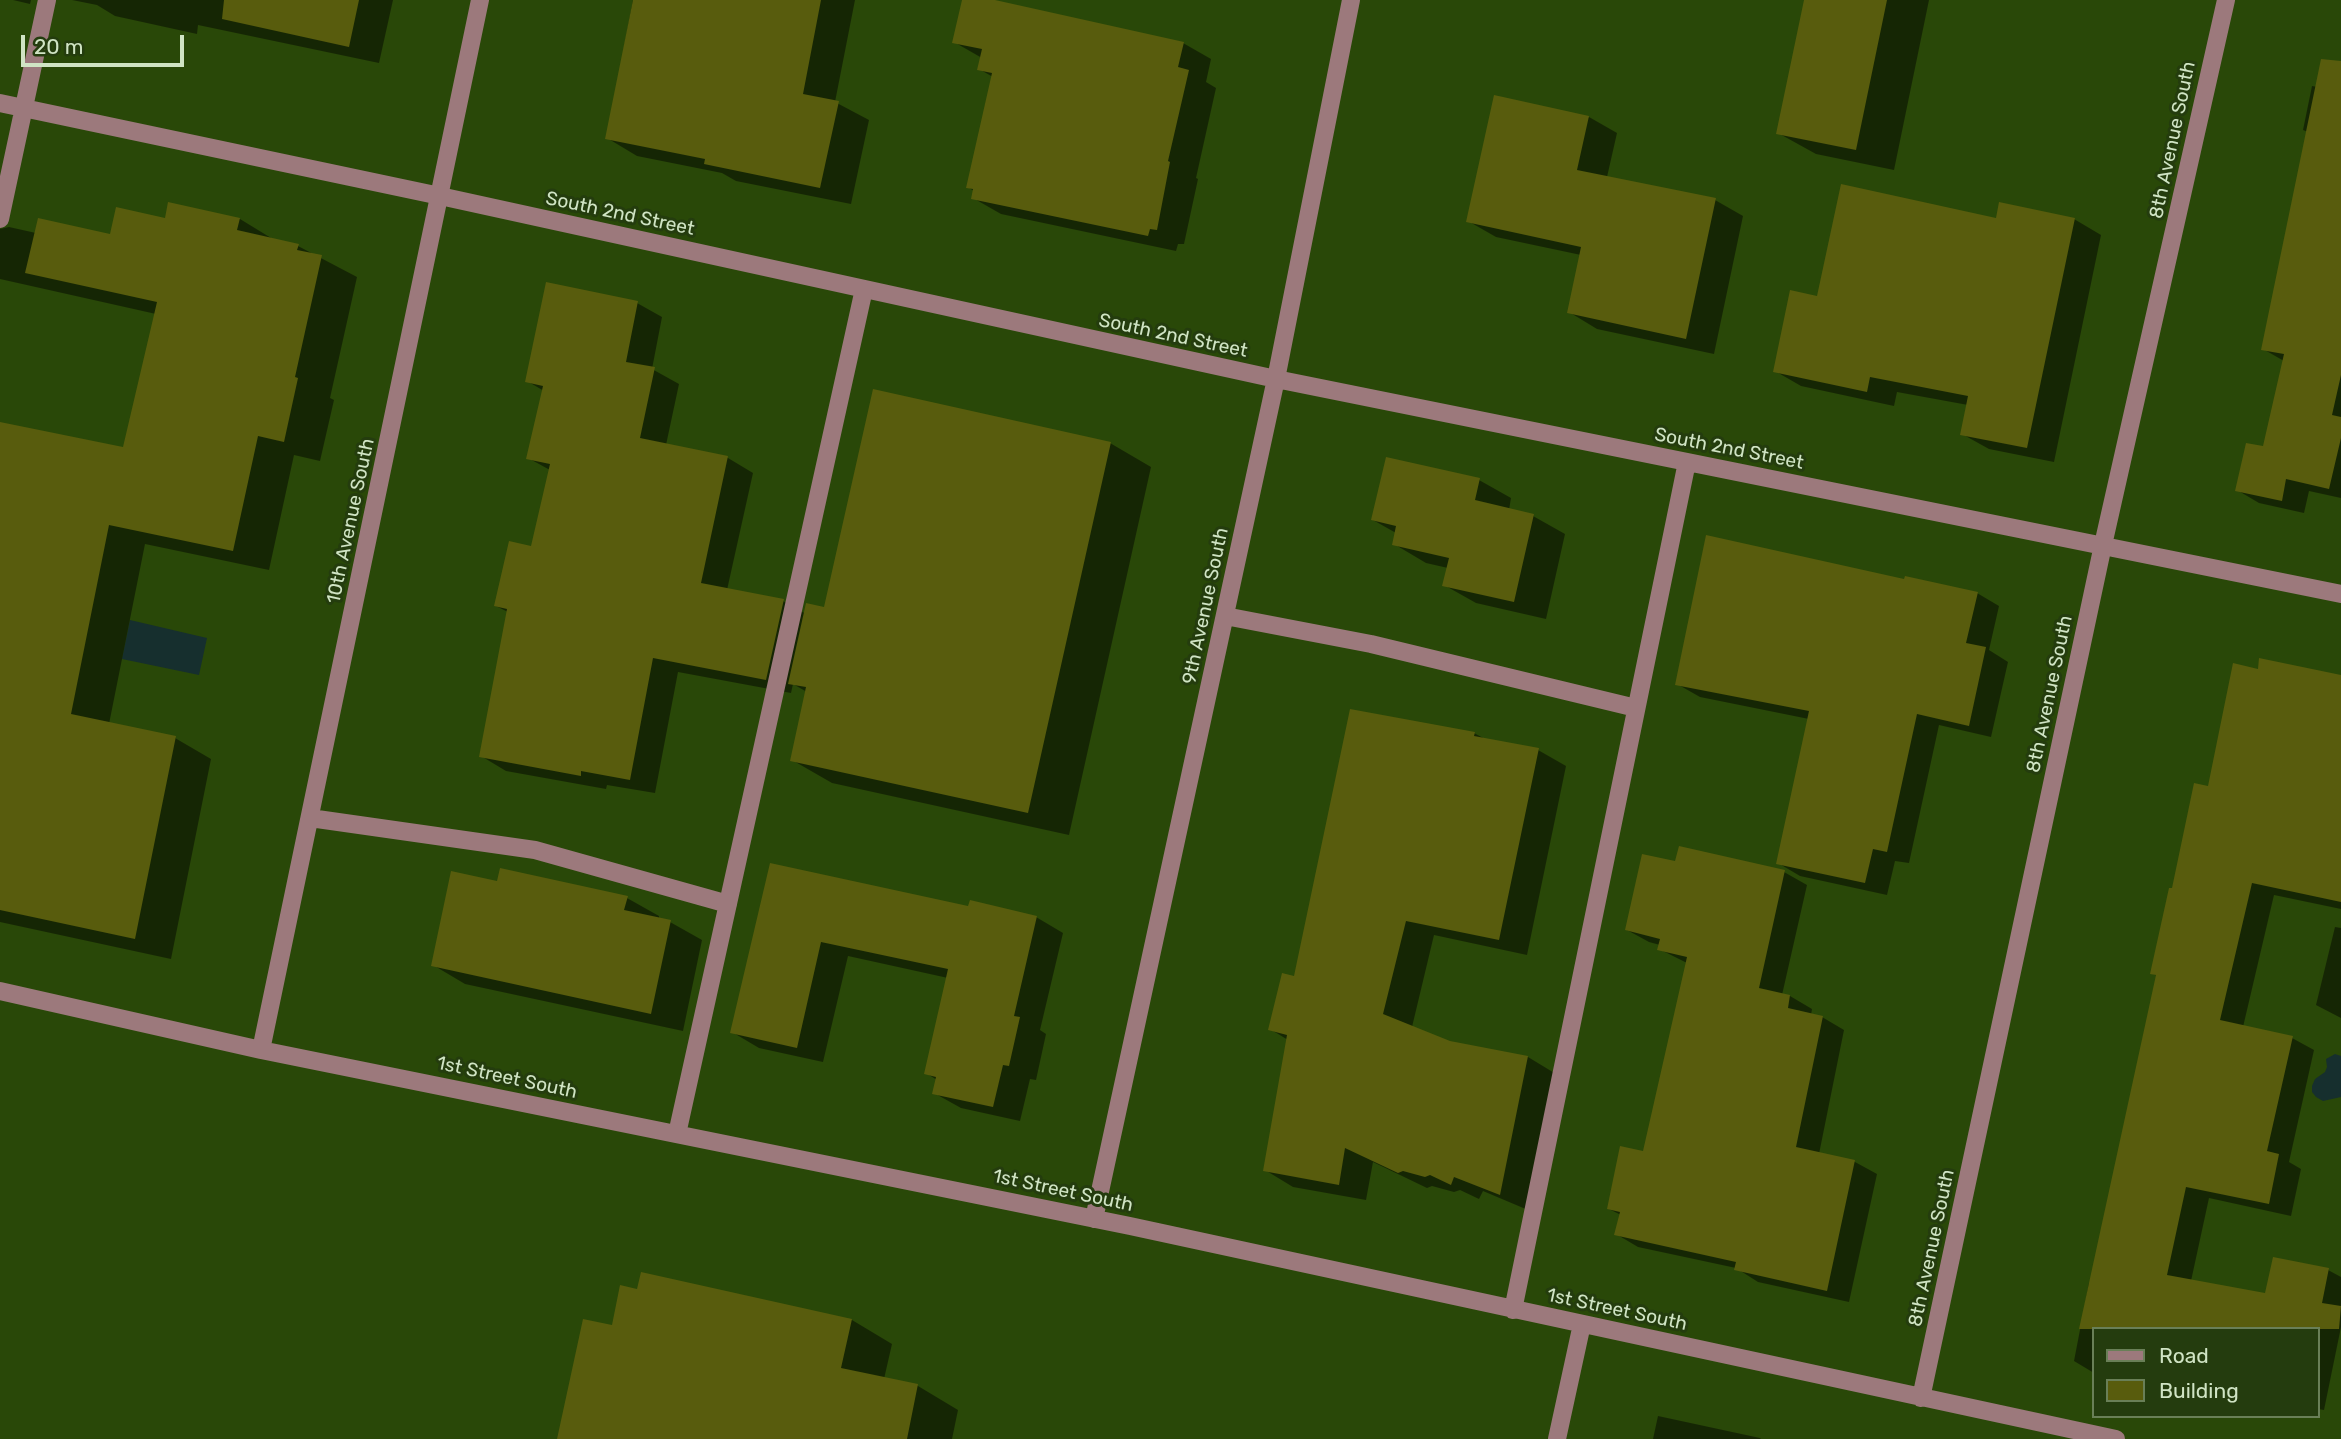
<!DOCTYPE html>
<style>
body{margin:0}
#map{position:relative;width:2341px;height:1439px;overflow:hidden;background:#294808;font-family:Rubik,sans-serif}
canvas{display:block}
.legend{position:absolute;left:2092px;top:1327px;width:228px;height:91px;box-sizing:border-box;background:#243c0e;border:2px solid #697f57;margin:0;padding:9px 12px;list-style:none;font-size:21px;color:#d0e4c4}
.legend li{display:flex;align-items:center;gap:14px;height:35px}
.legend b{width:35px;border:2px solid #697f57}
.scale{position:absolute;left:21px;top:35px;width:163px;height:32px;box-sizing:border-box;border:4px solid #d0e4c4;border-top:0;padding-left:9px;font-size:21px;line-height:24px;white-space:nowrap;color:#d0e4c4;-webkit-text-stroke:5px #243c0e;paint-order:stroke}
</style>
<div id="map">
<canvas width="2341" height="1439"></canvas>
<ul class="legend">
<li><b style="height:9px;background:#9c797c"></b>Road</li>
<li><b style="height:19px;background:#585c0d"></b>Building</li>
</ul>
<div class="scale">20 m</div>
</div>
<script>
const c = document.querySelector('canvas').getContext('2d');
c.lineJoin = 'round';
function fillPath(path, color) { c.fillStyle = color; c.fill(path, 'evenodd'); }
const toPath = rows => new Path2D(rows.map(r => 'M' + r).join(''));
function stroke(path, color, width, dash) { c.strokeStyle = color; c.lineWidth = width; c.lineCap = dash ? 'butt' : 'round'; c.setLineDash(dash || []); c.stroke(path); }
function label(font, color, halo, rows, align = 'center') {
  c.font = font + ' Rubik,sans-serif'; c.lineWidth = 6; c.setLineDash([]); c.textBaseline = 'middle'; c.strokeStyle = halo; c.fillStyle = color; for (const [text, x, y, turn = 0] of rows) {
    c.save(); c.translate(x, y); c.rotate((+turn || 0) * Math.PI / 180); c.textAlign = isNaN(turn) ? turn : align; if (halo) c.strokeText(text, 0, 0); c.fillText(text, 0, 0); c.restore();
  }
}
const water = toPath([
 [130,620,207,638,199,675,122,659],
 [2335,1054,2341,1056,2341,1097,2323,1101,2316,1097,2312,1092,2312,1086,2315,1079,2325,1072,2327,1067,2326,1059]
]);
const shadow = toPath([
 [13,0,31,0,30,4],
 [72,0,393,0,379,63,198,25,197,34,115,16,97,5],
 [633,0,855,0,835,102,869,120,851,204,736,181,722,173,637,156,607,138],
 [964,0,986,0,1183,43,1211,59,1206,82,1216,88,1196,178,1198,179,1184,244,1178,244,1176,251,1001,214,973,198,974,191,968,187,993,77,979,69,982,58,954,42],
 [1806,0,1929,0,1894,170,1816,154,1778,133],
 [2341,62,2341,498,2309,491,2304,513,2259,503,2237,490,2264,448,2284,361,2263,349,2308,132,2303,130,2312,86,2334,90],
 [1589,117,1617,133,1607,177,1715,200,1743,216,1714,354,1597,329,1569,312,1581,255,1496,237,1468,221],
 [240,219,276,241,298,246,357,277,330,398,334,400,320,461,294,455,269,570,145,544,109,724,175,738,211,759,171,959,0,922,0,424,124,449,156,314,0,279,0,229,9,227,36,233,111,236,166,220],
 [2074,219,2101,235,2054,462,1989,449,1962,434,1968,405,1897,392,1894,406,1801,386,1775,371,1818,298,1997,220],
 [637,303,662,317,652,369,679,384,666,445,728,458,753,473,727,590,783,601,806,614,825,609,1110,443,1151,467,1069,835,832,783,792,760,807,692,793,684,791,693,678,672,655,793,607,785,606,789,506,771,481,756,508,612,496,606,532,549,550,470,528,458,544,391,527,381],
 [1479,480,1511,498,1509,510,1533,516,1565,534,1546,619,1476,603,1444,585,1448,568,1426,563,1394,544,1396,533,1373,520],
 [1906,581,1977,593,1999,606,1989,650,2008,662,1991,737,1939,725,1909,863,1895,861,1887,895,1800,876,1778,863,1809,719,1700,697,1677,684],
 [2259,671,2341,677,2341,909,2274,895,2243,1027,2292,1038,2314,1050,2289,1162,2301,1169,2291,1216,2209,1198,2191,1281,2267,1295,2328,1270,2341,1277,2341,1327,2324,1410,2318,1409,2318,1329,2094,1329,2094,1373,2074,1361,2089,1283,2092,1283,2157,976,2152,973,2174,891,2209,788],
 [1474,733,1485,739,1538,750,1566,766,1527,955,1434,935,1412,1027,1450,1043,1528,1057,1556,1074,1528,1210,1483,1191,1479,1199,1460,1190,1454,1192,1432,1186,1427,1188,1373,1162,1366,1200,1293,1187,1265,1170,1288,1040,1270,1029,1295,979],
 [1676,863,1784,872,1807,885,1782,995,1790,996,1812,1009,1811,1015,1822,1017,1844,1030,1819,1154,1855,1162,1877,1174,1849,1302,1758,1282,1736,1268,1638,1247,1616,1234,1621,1215,1609,1209,1644,1153,1687,963,1659,949,1660,945,1649,942,1627,930],
 [771,865,970,908,1036,917,1063,933,1040,1030,1046,1034,1036,1080,1030,1079,1020,1121,961,1108,934,1093,937,1080,926,1073,948,978,848,956,823,1062,759,1048,732,1032],
 [498,883,627,898,659,916,659,919,670,922,702,940,683,1031,465,984,433,965],
 [2335,927,2341,928,2341,1018,2316,1005],
 [638,1291,852,1320,892,1344,884,1379,918,1386,958,1410,952,1439,559,1439,613,1327],
 [1658,1416,1760,1438,1761,1439,1653,1439]
]);
const building = toPath([
 [224,0,359,0,349,47,222,19],
 [633,0,821,0,803,94,839,101,820,188,704,164,705,159,605,139],
 [962,0,995,0,1184,42,1178,67,1189,70,1168,161,1170,162,1157,230,1150,229,1148,236,971,199,973,189,966,188,992,73,977,70,982,49,952,43],
 [1804,0,1887,0,1856,150,1776,134],
 [2321,59,2341,61,2341,375,2332,415,2341,417,2341,438,2329,489,2286,479,2282,501,2235,491,2246,443,2263,446,2284,354,2261,350],
 [1494,95,1589,116,1577,170,1716,198,1686,339,1567,313,1581,247,1466,222],
 [1841,184,1996,218,1999,202,2075,218,2027,448,1960,435,1968,396,1870,377,1867,392,1773,372,1790,290,1817,296],
 [168,202,240,218,237,230,299,244,297,250,322,255,295,377,298,378,284,442,258,436,233,551,109,525,71,714,176,736,135,939,0,910,0,422,123,447,157,302,25,273,38,218,110,234,116,207,165,218],
 [546,282,638,301,626,362,655,367,640,438,728,456,701,583,784,599,766,680,653,658,630,780,581,771,581,776,479,757,507,609,494,606,509,541,531,546,550,464,526,459,543,386,525,382],
 [873,389,1111,442,1028,813,790,761,806,687,788,684,806,603,824,607],
 [1386,457,1480,478,1475,500,1534,514,1514,602,1442,586,1449,558,1392,545,1396,526,1371,520],
 [1706,535,1904,579,1905,576,1978,592,1966,643,1986,647,1969,726,1917,714,1887,852,1873,849,1865,883,1776,864,1809,711,1675,685],
 [2259,658,2341,675,2341,902,2252,883,2220,1020,2293,1036,2267,1151,2279,1154,2269,1204,2186,1187,2167,1275,2265,1293,2273,1257,2329,1268,2322,1303,2341,1306,2339,1329,2079,1329,2156,975,2150,974,2169,888,2172,888,2194,783,2208,786,2233,663,2258,669],
 [1350,709,1475,732,1474,736,1539,748,1499,940,1406,921,1383,1014,1450,1041,1528,1056,1500,1195,1454,1177,1451,1185,1430,1175,1425,1177,1403,1171,1398,1173,1345,1148,1339,1185,1263,1171,1287,1035,1268,1030,1282,973,1294,976],
 [1679,846,1785,870,1759,988,1790,995,1788,1008,1823,1016,1796,1147,1855,1160,1827,1291,1734,1270,1736,1262,1614,1235,1620,1212,1607,1209,1620,1146,1643,1151,1687,957,1657,950,1660,939,1625,930,1642,854,1675,861],
 [770,863,968,906,970,900,1037,916,1014,1016,1020,1017,1009,1066,1003,1065,993,1107,932,1094,936,1077,924,1074,948,969,821,942,797,1048,730,1033],
 [500,868,628,896,624,910,671,920,651,1014,431,966,451,871,497,881],
 [641,1272,852,1319,841,1368,918,1384,907,1439,557,1439,583,1319,612,1325,620,1285,637,1289]
]);
const minor = toPath([
 [0,103,440,196,1276,379,2341,594],
 [0,219,47,0],
 [1225,616,1371,644,1636,708],
 [310,818,535,850,728,904],
 [0,991,261,1050,1130,1226,2116,1439],
 [261,1050,480,0],
 [677,1134,864,289],
 [1094,1219,1276,379,1351,0],
 [1513,1310,1687,462],
 [1921,1398,2103,545,2226,0],
 [1557,1439,1582,1324]
]);
const streetNames = [
 ["8th Avenue South",2173,140,-78],
 ["South 2nd Street",620,214,12],
 ["South 2nd Street",1173,336,12],
 ["South 2nd Street",1729,449,11],
 ["10th Avenue South",351,521,-78],
 ["9th Avenue South",1206,606,-78],
 ["8th Avenue South",2050,694,-78],
 ["1st Street South",507,1078,12],
 ["1st Street South",1063,1191,12],
 ["8th Avenue South",1932,1248,-78],
 ["1st Street South",1617,1310,12]
];
fillPath(water, '#162f2e');
fillPath(shadow, '#0007');
fillPath(building, '#585c0d');
stroke(minor, '#9c797c', 18);
label('19px', '#d0e4c4', '#243c0e', streetNames);
</script>
